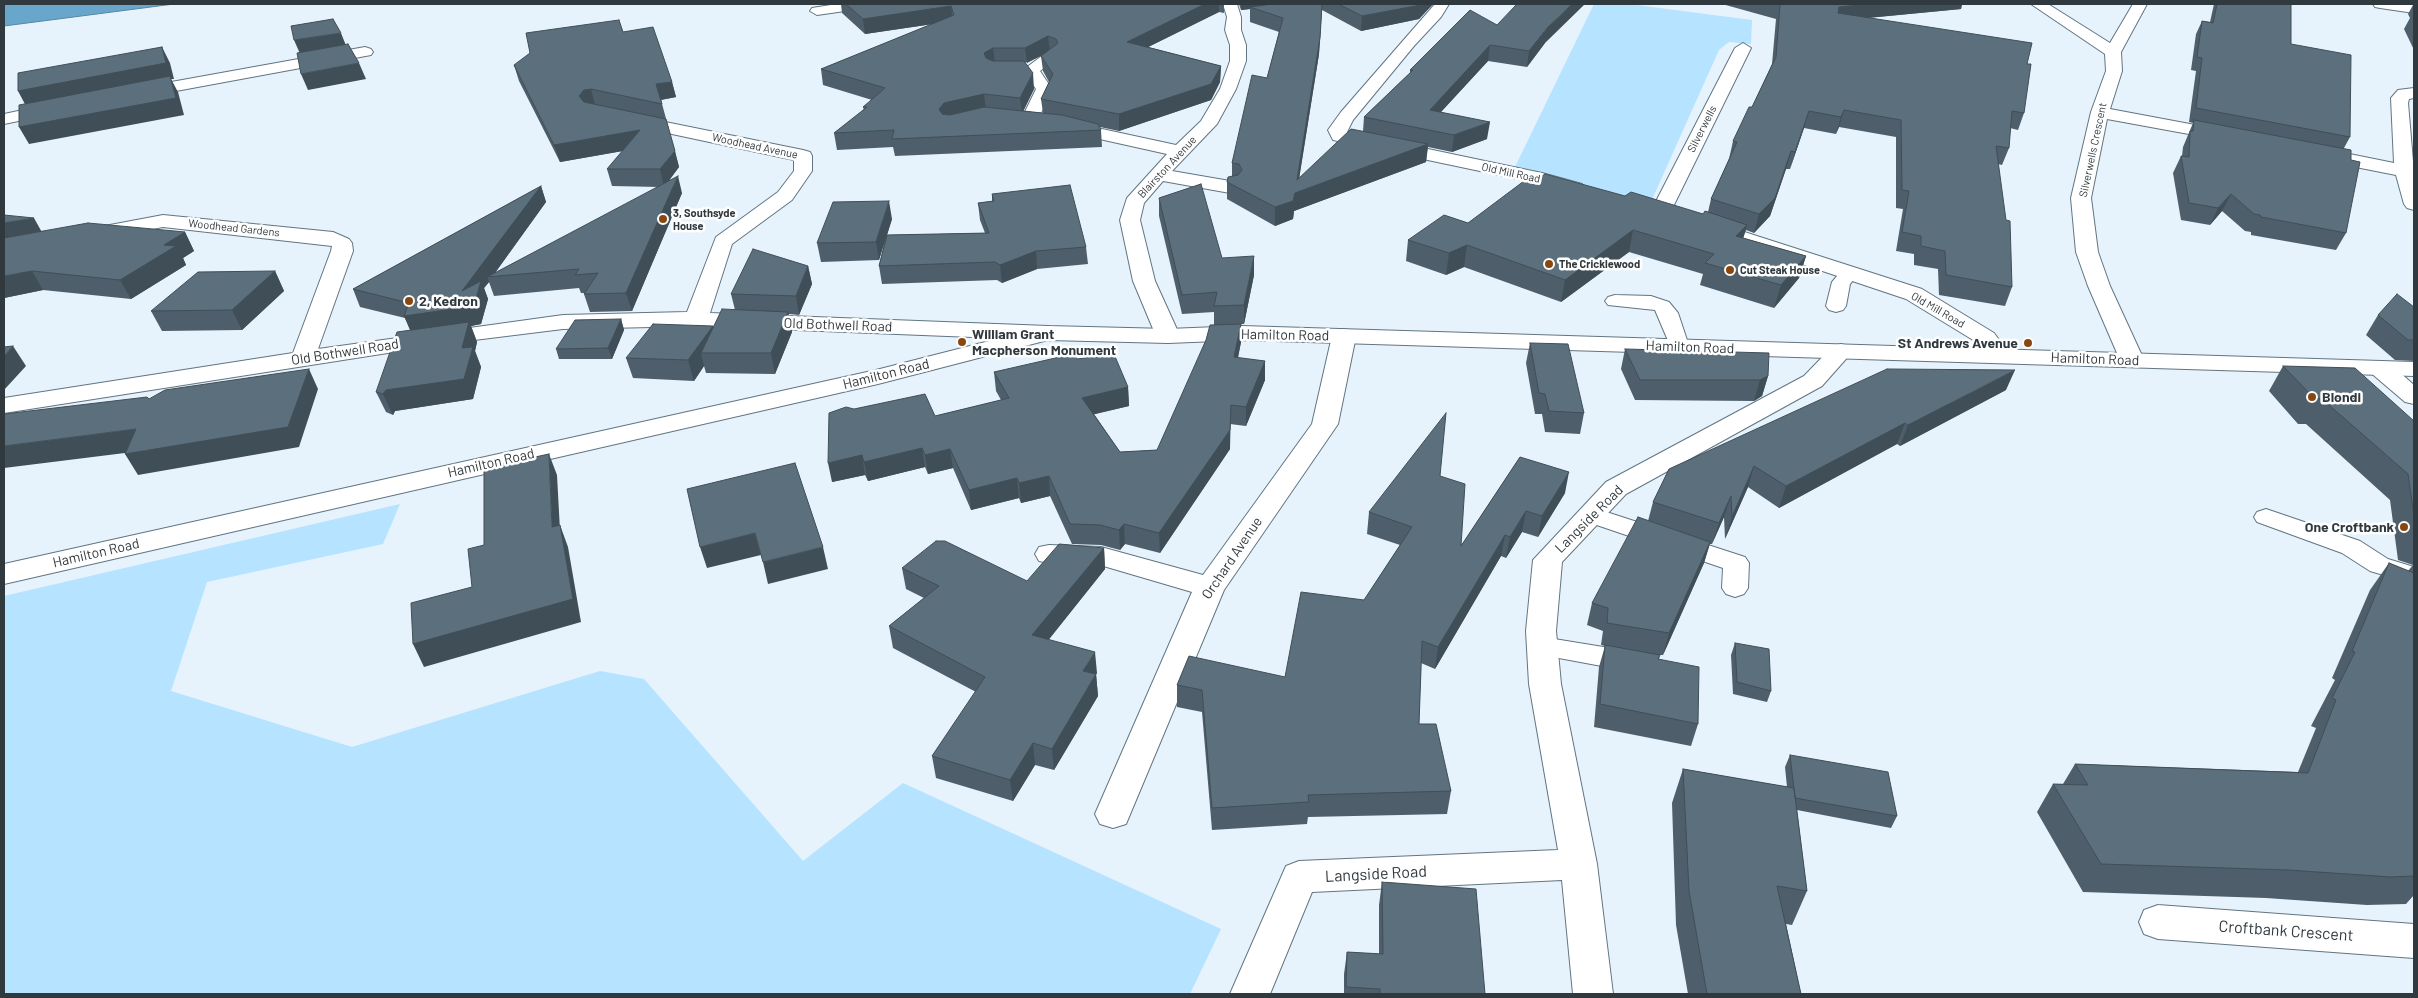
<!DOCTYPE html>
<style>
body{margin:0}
#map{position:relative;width:2418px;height:998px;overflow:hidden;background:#e6f3fc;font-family:Barlow,sans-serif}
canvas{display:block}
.frame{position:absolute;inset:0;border:5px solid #30393e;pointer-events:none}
</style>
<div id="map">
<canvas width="2418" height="998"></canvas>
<div class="frame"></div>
</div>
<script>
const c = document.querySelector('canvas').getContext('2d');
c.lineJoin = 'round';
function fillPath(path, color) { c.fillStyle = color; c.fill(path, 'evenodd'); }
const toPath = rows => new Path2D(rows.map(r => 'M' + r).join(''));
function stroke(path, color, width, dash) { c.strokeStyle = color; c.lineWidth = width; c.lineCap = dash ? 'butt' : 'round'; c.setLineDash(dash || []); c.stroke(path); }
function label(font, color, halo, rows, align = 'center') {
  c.font = font + ' Barlow,sans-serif'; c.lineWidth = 5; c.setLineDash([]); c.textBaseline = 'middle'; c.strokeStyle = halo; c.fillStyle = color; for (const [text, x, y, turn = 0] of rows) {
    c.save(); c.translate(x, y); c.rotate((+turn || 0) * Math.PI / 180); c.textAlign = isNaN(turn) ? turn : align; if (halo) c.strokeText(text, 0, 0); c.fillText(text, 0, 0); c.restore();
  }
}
const green = toPath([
 [1594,4,1629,4,1752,20,1751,44,1729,42,1719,50,1650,204,1514,169],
 [400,504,383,544,207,582,171,691,352,747,600,671,644,679,803,861,903,783,1221,929,1190,994,4,994,4,596]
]);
const water = toPath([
 [4,4,174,4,4,26,4,4]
]);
const lane = toPath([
 [1850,267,1857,269,1859,273,1850,284,1846,306,1843,310,1836,312,1829,310,1826,306,1832,282,1843,269,1850,267],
 [1615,295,1651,296,1669,302,1678,313,1689,346,1686,350,1679,352,1672,350,1655,310,1608,305,1605,301,1608,297,1615,295],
 [1591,507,1745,557,1749,563,1748,588,1744,594,1735,597,1726,594,1722,588,1723,568,1582,520,1579,515,1582,510,1591,507],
 [2266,509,2360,541,2388,559,2414,567,2414,584,2370,571,2342,553,2257,522,2254,517,2257,512,2266,509],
 [1542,637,1634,652,1644,655,1648,662,1644,669,1634,672,1532,653,1528,646,1532,639,1542,637]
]);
const street = toPath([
 [837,4,873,4,866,8,817,15,810,11,812,8,837,4],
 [1223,4,1237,4,1241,17,1241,30,1246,45,1246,61,1236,89,1217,124,1172,171,1230,181,1237,183,1240,187,1237,191,1230,193,1163,181,1144,203,1140,220,1155,281,1180,336,1176,341,1168,343,1160,341,1156,336,1133,281,1120,220,1127,198,1167,154,1059,130,1056,126,1059,122,1065,121,1176,145,1201,121,1220,89,1230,61,1230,45,1225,30,1227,17,1223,4],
 [1435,4,1449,4,1441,17,1414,46,1353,120,1347,132,1542,173,1582,184,1585,188,1582,192,1575,194,1532,182,1333,140,1328,130,1341,112,1435,4],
 [2031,4,2048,4,2110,43,2133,4,2147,4,2121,52,2122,71,2110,109,2227,131,2233,132,2236,136,2233,140,2227,141,2107,119,2091,198,2098,252,2110,286,2144,360,2140,365,2132,367,2124,365,2120,360,2088,286,2076,252,2071,198,2091,112,2106,71,2105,54,2031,4],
 [2373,4,2414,5,2414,13,2380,8,2375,7,2373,4],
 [1743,43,1751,48,1671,211,1668,215,1661,217,1654,215,1651,211,1735,48,1743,43],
 [365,47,371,49,373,52,371,55,138,98,132,97,130,93,132,89,138,88,365,47],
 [1049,53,1055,55,1057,58,1040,71,1052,89,1035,126,1023,126,1020,122,1036,89,1023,70,1043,55,1049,53],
 [2414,88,2414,98,2409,99,2408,103,2414,173,2414,210,2407,208,2404,204,2396,175,2320,160,2313,158,2311,154,2313,150,2320,148,2394,163,2391,98,2398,90,2414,88],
 [56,103,62,104,65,108,62,112,4,124,4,114,56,103],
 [631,115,803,150,810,152,812,156,812,171,792,200,732,244,710,313,1048,326,1056,328,1060,333,1056,338,1048,340,696,326,563,329,458,342,4,413,4,398,293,353,331,251,332,246,163,227,94,240,87,238,84,234,87,230,94,228,163,215,333,232,349,239,352,243,353,251,318,349,563,315,687,312,716,237,778,192,794,171,794,160,625,124,622,120,625,116,631,115],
 [1707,220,1922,289,1994,333,2011,356,2007,361,1999,363,1991,361,1978,343,1906,299,1700,230,1697,226,1700,222,1707,220],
 [1344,329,1352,331,1356,336,1338,424,1224,590,1126,824,1113,828,1100,824,1095,814,1192,592,1100,565,1049,563,1039,561,1035,554,1039,547,1049,545,1101,547,1203,575,1312,424,1332,336,1336,331,1344,329],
 [1841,344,1849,346,1853,351,1822,386,1626,494,1562,562,1556,631,1561,684,1597,864,1613,994,1573,994,1562,880,1312,892,1270,994,1230,994,1286,866,1299,861,1558,850,1529,684,1526,631,1533,560,1606,482,1804,376,1833,346,1841,344],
 [2380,361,2389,363,2414,385,2414,404,2405,402,2371,373,2368,368,2371,363,2380,361],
 [2158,905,2414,924,2414,958,2158,939,2144,934,2139,922,2144,910,2158,905]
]);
const secondary = toPath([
 [1048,326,1168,329,1242,326,2414,362,2414,376,1242,340,1168,343,1048,340,878,384,4,584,4,564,876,370,1048,326]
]);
const wall = toPath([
 [841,4,1224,4,1224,13,1219,12,1148,47,1221,66,1220,82,1211,100,1119,131,1100,127,1101,130,1102,147,895,156,893,147,837,150,834,133,864,110,863,107,872,100,823,85,821,69,933,24,865,34,842,13],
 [1043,55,1041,56,1043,71,1049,82,1041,99,1043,113,1023,111,1034,89,1025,63],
 [1239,4,1433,4,1419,19,1361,31,1322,10,1319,54,1299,178,1363,131,1364,117,1410,73,1410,70,1497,25,1545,43,1527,67,1488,61,1441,112,1487,139,1452,152,1428,147,1426,162,1294,211,1293,219,1275,226,1227,199,1227,182,1232,176,1232,163,1267,78,1279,32,1250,22,1250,9,1241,10],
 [1722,4,1962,4,1961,9,1868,18,2027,64,2024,113,2018,130,2010,128,2009,148,2002,165,1998,164,2012,287,2005,306,1939,295,1938,269,1914,265,1914,254,1896,251,1903,209,1896,208,1896,137,1839,127,1836,134,1804,128,1790,169,1786,169,1770,216,1754,233,1746,230,1743,238,1806,256,1799,278,1774,308,1700,285,1703,274,1629,252,1561,302,1464,267,1446,275,1406,261,1408,240,1468,223,1532,183,1625,196,1703,214,1708,212,1711,199,1729,159,1733,141,1752,107,1772,64,1776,19],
 [2214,4,2291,4,2291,44,2350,137,2344,148,2346,233,2336,250,2251,235,2251,232,2245,231,2222,211,2210,225,2181,220,2173,173,2181,156,2182,156,2183,147,2193,123,2189,122,2196,71,2191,70,2196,34,2202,21,2210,22],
 [2408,4,2414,4,2414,50,2404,29,2410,18,2408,14,2413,5],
 [623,32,672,82,676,97,661,100,679,167,668,182,682,193,632,311,590,312,584,294,585,293,581,293,579,288,494,296,489,282,484,288,488,299,481,324,471,326,477,342,475,351,481,367,473,399,395,411,393,415,386,412,376,392,410,330,405,318,360,307,353,289,541,186,546,202,495,273,659,187,612,186,607,169,623,151,560,162,519,81,514,65],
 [992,194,1086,247,1088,264,1037,269,1002,283,997,280,882,284,879,266,885,240,879,260,821,262,817,243,892,219,887,235,985,233,980,220,978,203,992,201],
 [1159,198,1222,258,1254,275,1244,324,1241,324,1241,342,1238,358,1265,361,1265,380,1246,426,1230,424,1230,449,1160,553,1125,544,1120,550,1101,545,1072,544,1050,496,1021,503,1019,498,971,510,953,468,928,474,925,467,868,481,865,475,832,482,854,409,935,416,1001,400,996,391,994,372,1077,359,1128,387,1129,406,1094,414,1120,452,1157,450,1214,325,1214,312,1182,314,1159,216],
 [42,231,185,232,194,251,183,258,186,265,131,299,43,290,4,298],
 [808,266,812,284,799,315,789,314,792,332,775,374,706,373,704,366,694,381,633,378,626,358,713,326,713,327,735,310,731,294],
 [275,271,284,291,242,330,162,331,151,311],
 [2414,307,2414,361,2395,360,2366,335,2378,315],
 [621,319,624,330,612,359,559,359,556,349],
 [1530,343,1584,413,1580,434,1545,432,1542,414,1535,414,1526,363],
 [1625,349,1768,376,1762,396,1754,401,1635,400,1621,369],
 [2283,366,2414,421,2414,895,2406,904,2367,905,2266,898,2083,892,2037,812,2053,784,2063,784,2075,764,2298,772,2316,728,2311,726,2335,680,2332,678,2370,590,2389,563,2408,571,2413,565,2398,560,2390,500,2306,424,2298,424,2269,391],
 [2006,390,1900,446,1897,444,1779,508,1748,487,1725,539,1724,517,1712,544,1710,544,1704,563,1663,655,1660,655,1659,659,1698,724,1691,746,1594,727,1599,667,1605,646,1601,645,1603,631,1587,625,1592,603,1648,521,1653,502,1669,469],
 [1520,457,1565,493,1538,537,1522,532,1506,558,1501,556,1435,669,1421,663,1419,724,1451,791,1447,814,1308,817,1307,824,1212,830,1202,712,1177,707,1177,685,1285,677,1364,600,1400,545,1367,534,1369,512,1440,476,1461,546],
 [1104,548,1105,569,1048,640,1097,673,1096,674,1098,696,1054,770,1035,765,1013,801,936,778,932,756,976,692,893,648,889,626,924,598,906,589,902,568,1027,581],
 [1735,643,1771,691,1767,702,1733,694,1731,655],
 [1790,755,1897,816,1891,828,1797,810,1807,891,1792,925,1786,924,1801,994,1688,994,1676,925,1672,803,1683,769,1787,787,1785,767],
 [1382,882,1485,994,1344,994,1344,974,1347,952,1379,954,1379,905]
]);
const shadedWall = toPath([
 [1205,4,1219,4,1219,12,1128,57,1127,42],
 [1241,4,1288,4,1250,7,1250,9,1241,10],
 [1322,4,1319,54,1297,192,1428,144,1426,162,1294,211,1293,219,1275,226,1275,207,1295,193],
 [1421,4,1433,4,1419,19,1361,31,1362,16],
 [1572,4,1585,4,1545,43,1527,67,1529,51,1547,28],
 [1868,4,1962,4,1961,9,1834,21,1839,7],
 [951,6,953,21,865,34,863,19],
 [341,33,347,48,301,56,294,40],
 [1048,36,1050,51,1027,63,1025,48],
 [1490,45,1488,61,1428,126,1430,110],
 [162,47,170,63,174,79,171,79,178,92,184,115,29,144,19,127,27,108,18,91],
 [993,48,995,63,985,69,984,53],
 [359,63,366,79,308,90,301,74],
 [1221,66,1220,82,1211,100,1119,131,1119,114],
 [1033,73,1034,89,1022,114,1020,98],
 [672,82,676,97,660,100,656,84],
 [591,89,595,105,584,112,579,96,584,90],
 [984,94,986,110,946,119,939,109,944,103],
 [1844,110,1839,127,1836,134,1841,117],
 [1809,111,1804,128,1790,169,1795,152],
 [1490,122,1487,139,1452,152,1454,135],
 [640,130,645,147,560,162,554,145],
 [675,151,679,167,664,187,660,169],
 [1791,151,1786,169,1770,216,1754,233,1759,214],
 [678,176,682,193,632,311,626,293],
 [541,186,546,202,492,277,487,277,489,282,484,288,488,299,481,324,471,326,477,342,475,351,481,367,473,399,395,411,393,415,383,394,386,390,412,334,404,316,462,291],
 [2231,194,2222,211,2210,225,2218,208],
 [889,201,892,219,879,260,876,242],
 [34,218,44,236,4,244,4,223],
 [1747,225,1741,246,1736,236],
 [1633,230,1629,252,1561,302,1565,280],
 [185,232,194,251,183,258,186,265,131,299,120,280,164,245],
 [1467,245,1464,267,1446,275,1449,253],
 [1036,251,1037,269,1002,283,1000,265],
 [1254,256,1254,275,1244,324,1244,305],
 [1806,256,1799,278,1774,308,1781,285],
 [808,266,812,284,799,315,796,296],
 [32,271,43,290,4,298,4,276],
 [275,271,284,291,242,330,232,310],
 [788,312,792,332,775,374,771,353],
 [621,319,624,330,612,359,608,348],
 [1241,324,1241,342,1234,376,1234,357],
 [713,326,718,346,701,353,704,366,694,381,688,360],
 [13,346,26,366,4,390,4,356],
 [1265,361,1265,380,1246,426,1246,407],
 [309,369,318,389,299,447,138,475,125,454],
 [2015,370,2006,390,1900,446,1908,425],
 [1768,376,1762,396,1754,401,1760,380],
 [1128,387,1129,406,1083,417,1082,398],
 [1231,405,1230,449,1160,553,1159,533],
 [1905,423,1897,444,1779,508,1786,486],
 [136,429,149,450,4,468,4,446],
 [922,448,925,467,868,481,864,462],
 [950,449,953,468,928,474,925,455],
 [549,454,557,475,561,549,552,527],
 [862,455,865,475,832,482,828,463],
 [1754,466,1748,487,1725,539,1732,517],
 [1569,472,1565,493,1538,537,1542,516],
 [1049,476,1050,496,1021,503,1019,483],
 [1017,478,1019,498,971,510,969,490],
 [1731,496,1724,517,1712,544,1719,523],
 [1526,511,1522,532,1506,558,1510,537],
 [1124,524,1125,544,1120,550,1119,530],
 [560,525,568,547,581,622,424,667,413,644],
 [755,533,761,555,707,568,700,547],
 [1505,535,1501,556,1435,669,1438,647],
 [1710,542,1704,563,1663,655,1669,633],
 [823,547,828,569,768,584,763,562],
 [1104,548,1105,569,1035,657,1032,635],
 [1095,652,1097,673,1085,693,1083,671],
 [1096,674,1098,696,1054,770,1052,749],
 [1033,743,1035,765,1013,801,1010,780]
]);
const building = toPath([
 [846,4,1205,4,1127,42,1221,66,1211,84,1119,114,1041,99,1053,74,1041,56,1058,43,1056,39,1048,36,1025,48,993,48,984,53,986,58,993,61,1024,61,1033,73,1020,98,984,94,944,103,939,109,942,114,950,115,984,107,1062,115,1098,124,1101,130,892,139,894,130,834,133,867,107,863,107,885,88,821,69,954,15,951,6,863,19,846,4],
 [1272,4,1322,4,1320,38,1297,180,1351,129,1428,144,1295,193,1293,201,1275,207,1227,182,1228,177,1238,175,1242,170,1239,164,1232,163,1252,75,1267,78,1283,18,1250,7,1272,4],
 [1338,4,1421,4,1421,5,1362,16,1338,4],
 [1517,4,1572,4,1547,28,1529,51,1490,45,1430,110,1490,122,1454,135,1364,117,1413,70,1410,70,1470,10,1497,25,1517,4],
 [1778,4,1868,4,1839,7,1838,13,2032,43,2027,64,2031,64,2024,113,2012,111,2009,148,1996,146,2006,220,2010,221,2012,287,1946,275,1945,251,1921,246,1921,236,1902,232,1909,191,1902,190,1901,120,1844,110,1841,117,1809,111,1795,152,1791,151,1775,198,1759,214,1711,199,1737,142,1733,141,1749,107,1752,107,1776,57,1780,4,1778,4],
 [2217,4,2291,4,2291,44,2351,55,2350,137,2196,108,2202,58,2197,57,2202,21,2213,23,2217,4],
 [333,19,341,33,294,40,291,26,333,19],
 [619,20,623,32,653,27,672,82,656,84,662,104,591,89,584,90,579,96,584,102,666,119,675,151,660,169,607,169,640,130,554,145,514,65,530,53,526,33,619,20],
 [348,44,359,63,301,74,297,53,348,44],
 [162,47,166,63,18,91,18,73,162,47],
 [170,76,176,98,19,127,19,105,170,76],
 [2194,120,2351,150,2351,160,2360,162,2346,233,2261,217,2260,215,2254,214,2231,194,2218,208,2189,203,2181,156,2189,157,2190,131,2193,131,2194,120],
 [1545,174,1625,196,1631,192,1703,214,1705,211,1747,225,1736,236,1806,256,1781,285,1705,263,1714,254,1633,230,1565,280,1467,245,1449,253,1408,240,1444,215,1468,223,1524,181,1532,183,1545,174],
 [678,176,626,293,584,294,598,273,575,275,579,269,487,277,678,176],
 [1201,184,1222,258,1254,256,1244,305,1214,306,1217,292,1182,295,1159,198,1201,184],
 [1070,185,1086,247,1036,251,1000,265,995,262,879,266,887,235,989,233,978,203,994,201,992,194,1070,185],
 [541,186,462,291,481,281,474,306,404,316,409,303,353,289,541,186],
 [889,201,876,242,817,243,833,202,889,201],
 [4,215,34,218,4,223,4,215],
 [88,223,185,232,164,245,176,246,120,280,32,271,4,276,4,238,88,223],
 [753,249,808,266,796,296,731,294,753,249],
 [275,271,232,310,151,311,198,272,275,271],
 [2397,294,2414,307,2414,340,2408,340,2378,315,2397,294],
 [722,309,788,312,771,353,701,353,722,309],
 [621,319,608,348,556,349,575,320,621,319],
 [469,322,462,348,473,347,464,379,386,390,383,394,376,392,397,332,469,322],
 [653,324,713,326,688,360,626,358,653,324],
 [1241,324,1234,357,1265,361,1246,407,1231,405,1230,430,1159,533,1124,524,1119,530,1100,525,1070,524,1049,476,1019,483,1017,478,969,490,950,449,925,455,922,448,864,462,862,455,828,463,829,413,846,407,854,409,925,394,935,416,1009,398,994,372,1073,354,1077,359,1114,354,1128,387,1082,398,1120,452,1157,450,1206,340,1210,325,1241,324],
 [1530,343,1568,344,1584,413,1549,411,1545,394,1539,393,1530,343],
 [13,346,4,356,4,347,13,346],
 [1625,349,1769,353,1768,376,1760,380,1640,380,1625,349],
 [2283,366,2355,368,2414,421,2414,516,2408,474,2322,399,2314,398,2283,366],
 [309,369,288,427,125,454,136,429,4,446,4,414,147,397,149,399,165,390,309,369],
 [1887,369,2015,370,1908,425,1905,423,1786,486,1754,466,1732,517,1731,496,1719,523,1653,502,1669,469,1887,369],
 [1446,413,1440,476,1465,484,1461,546,1520,457,1569,472,1542,516,1526,511,1510,537,1505,535,1438,647,1422,641,1419,724,1436,724,1451,791,1308,795,1309,802,1212,808,1202,690,1177,685,1189,656,1285,677,1301,592,1364,600,1412,527,1369,512,1446,413],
 [549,454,552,527,560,525,573,599,413,644,411,603,472,587,468,549,484,545,484,468,549,454],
 [795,463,823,547,763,562,755,533,700,547,687,489,795,463],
 [1638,517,1710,542,1669,633,1607,623,1608,608,1592,603,1638,517],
 [936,541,945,541,1027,581,1059,544,1104,548,1032,635,1095,652,1083,671,1096,674,1052,749,1033,743,1010,780,932,756,985,677,889,626,939,586,902,568,936,541],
 [2389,563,2414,573,2414,876,2391,877,2288,870,2101,864,2053,784,2088,785,2075,764,2308,773,2336,700,2332,698,2355,652,2352,651,2389,563],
 [1735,643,1769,649,1771,691,1737,682,1735,643],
 [1605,645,1660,655,1658,659,1699,667,1698,724,1600,704,1605,645],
 [1790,755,1888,772,1897,816,1795,798,1790,755],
 [1683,769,1794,788,1807,891,1777,886,1801,994,1707,994,1689,891,1683,769],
 [1382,882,1476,889,1485,994,1380,994,1380,989,1346,987,1347,952,1383,954,1382,882]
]);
const markers = [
 [663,219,5,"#87470f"],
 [1549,264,5,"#87470f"],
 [1730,270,5,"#87470f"],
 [409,301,5,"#87470f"],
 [962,342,5,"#87470f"],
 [2028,343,5,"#87470f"],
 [2312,397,5,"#87470f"],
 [2404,527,5,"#87470f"]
];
const farStreetnames = [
 ["Silverwells",1702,129,-63],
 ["Woodhead Avenue",755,146,12],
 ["Silverwells Crescent",2093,150,-78],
 ["Blairston Avenue",1167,167,-47],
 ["Old Mill Road",1511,173,12],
 ["Woodhead Gardens",234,228,6],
 ["Old Mill Road",1938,310,30]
];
const farPoinames = [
 ["3, Southsyde",673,213],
 ["House",673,226],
 ["The Cricklewood",1559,264],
 ["Cut Steak House",1740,270]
];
const poiNames = [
 ["2, Kedron",419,301],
 ["William Grant",972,334],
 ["Macpherson Monument",972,350],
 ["St Andrews Avenue",2018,343,"right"],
 ["Blondi",2322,397],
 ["One Croftbank",2394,527,"right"]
];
const streetNames = [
 ["Old Bothwell Road",838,325,2],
 ["Hamilton Road",1285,335,1],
 ["Hamilton Road",1690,347,2],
 ["Old Bothwell Road",345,352,-9],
 ["Hamilton Road",2095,359,2],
 ["Hamilton Road",886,374,-14],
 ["Hamilton Road",491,463,-13],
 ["Langside Road",1589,519,-45],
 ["Hamilton Road",96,553,-13],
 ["Orchard Avenue",1232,558,-56]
];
const nearStreetnames = [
 ["Langside Road",1376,874,-3],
 ["Croftbank Crescent",2286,931,4]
];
fillPath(green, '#b6e3ff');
fillPath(water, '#68a7cb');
stroke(water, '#5786a1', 1);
stroke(lane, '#617582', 2);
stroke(street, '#617582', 2);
stroke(secondary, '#617582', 2);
fillPath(lane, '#fff');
fillPath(street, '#fff');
fillPath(secondary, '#fff');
fillPath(wall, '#4e5f6b');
fillPath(shadedWall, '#404e57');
fillPath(building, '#5b6f7c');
stroke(building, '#404e57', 1);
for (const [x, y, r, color] of markers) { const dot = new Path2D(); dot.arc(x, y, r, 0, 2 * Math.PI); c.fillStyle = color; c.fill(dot); stroke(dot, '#fefefe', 2); }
label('11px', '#30393e', '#fefefe', farStreetnames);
label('bold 11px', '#30393e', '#fefefe', farPoinames, 'left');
label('bold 14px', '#30393e', '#fefefe', poiNames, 'left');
label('14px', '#30393e', '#fefefe', streetNames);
label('16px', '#30393e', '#fefefe', nearStreetnames);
</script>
